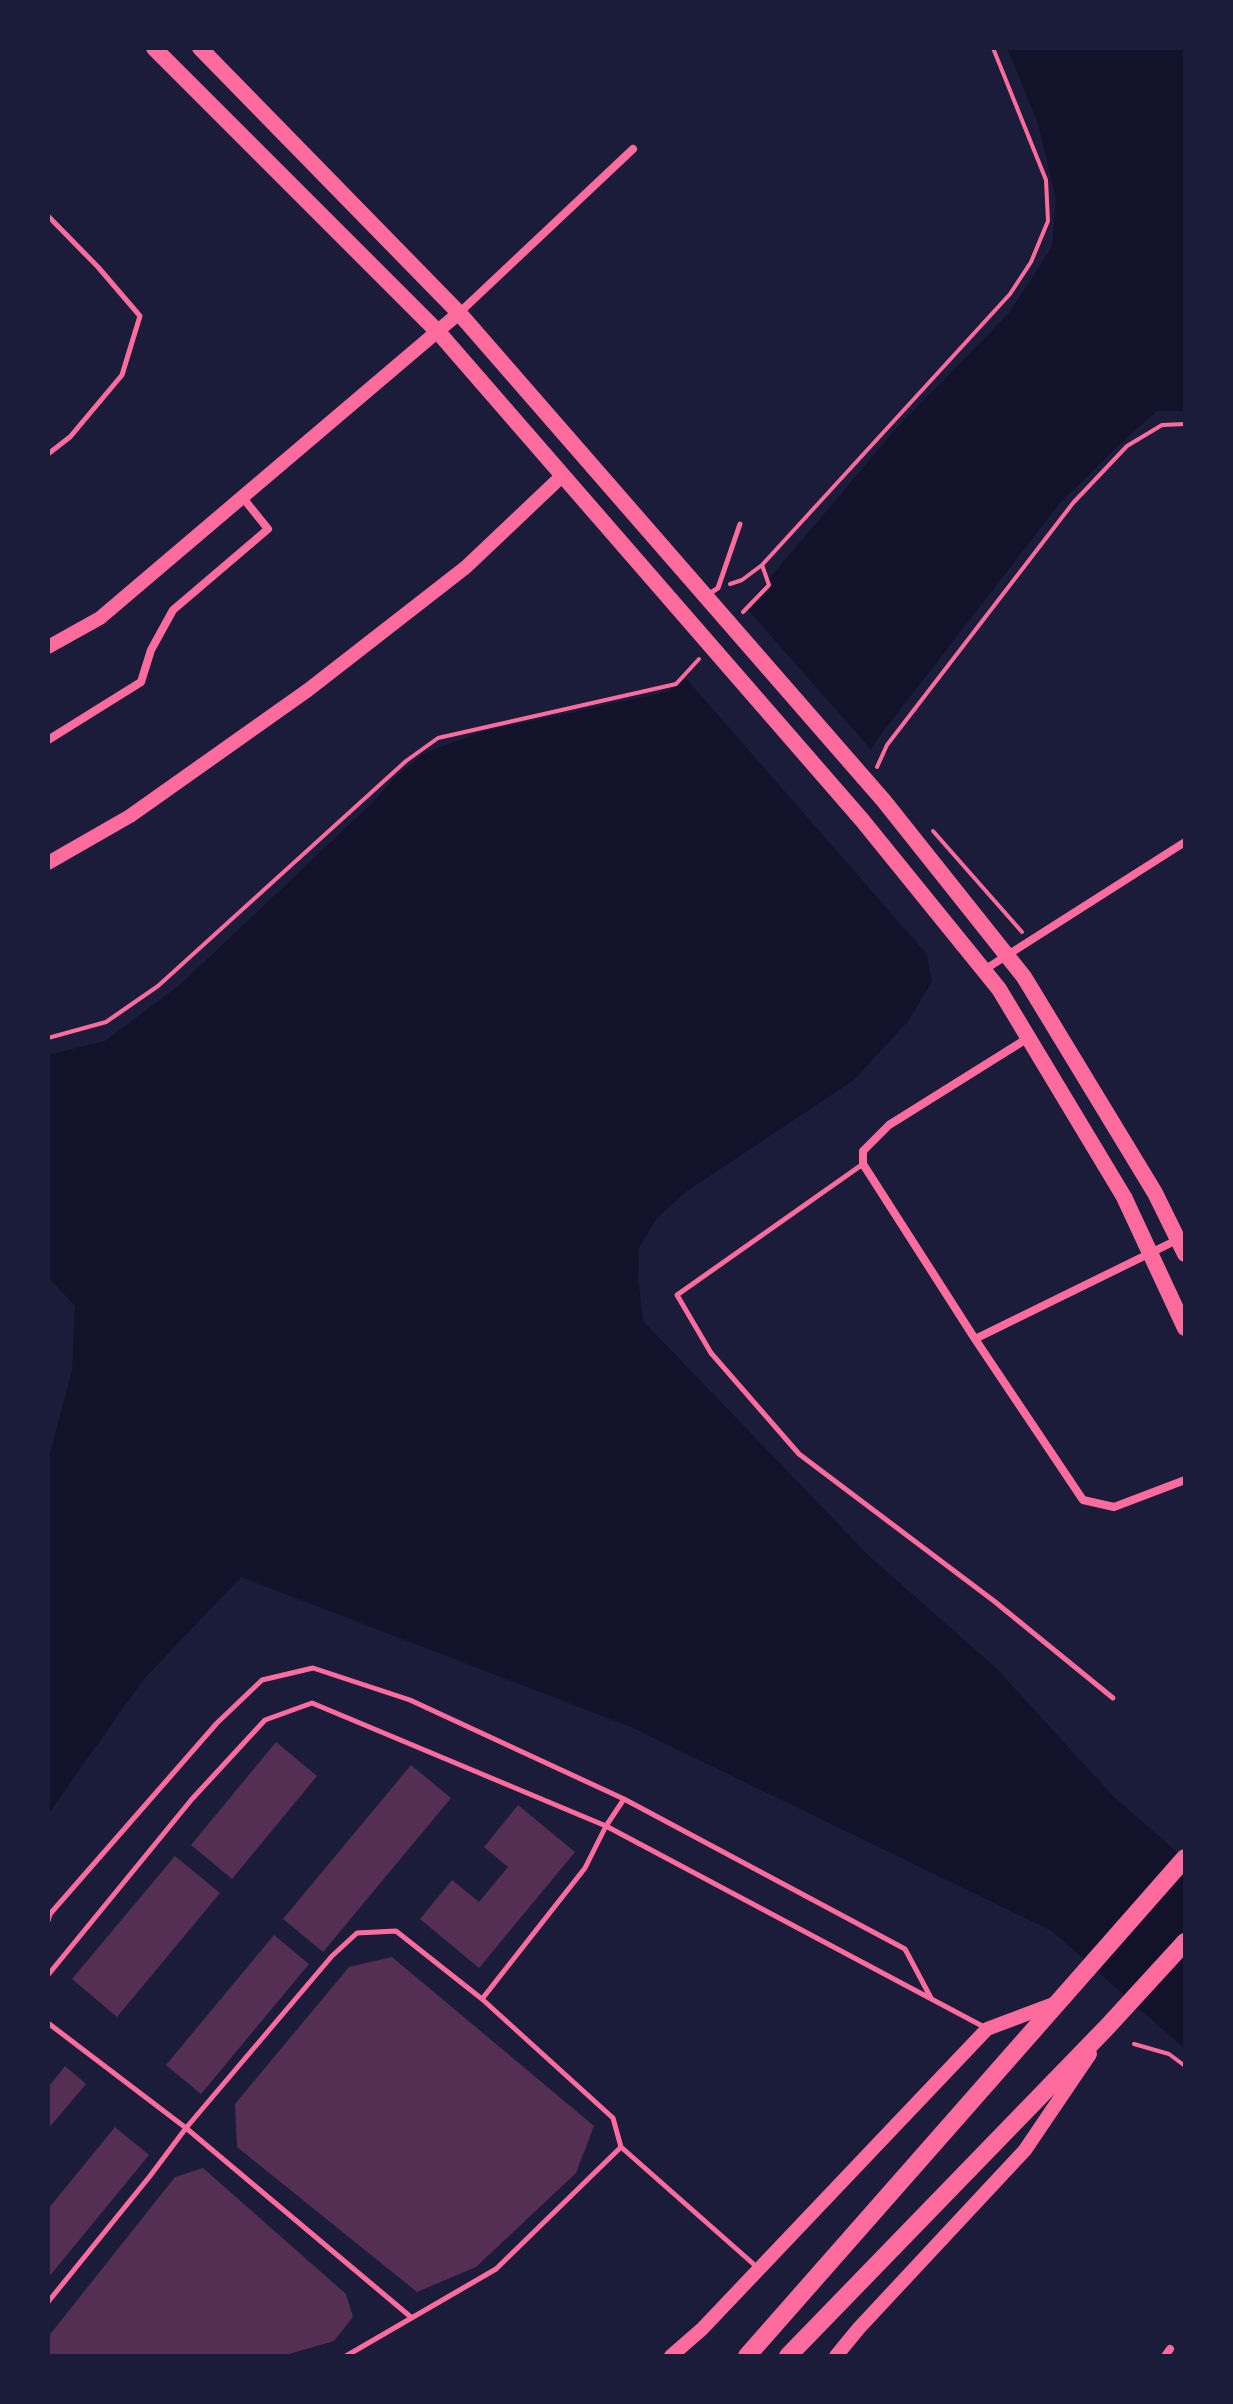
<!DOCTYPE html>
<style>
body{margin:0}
#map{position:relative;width:1233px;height:2404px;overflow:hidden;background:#1b1b3a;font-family:Roboto,sans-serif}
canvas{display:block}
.frame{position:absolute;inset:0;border:50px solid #1b1b3a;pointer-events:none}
</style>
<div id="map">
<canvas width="1233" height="2404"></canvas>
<div class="frame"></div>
</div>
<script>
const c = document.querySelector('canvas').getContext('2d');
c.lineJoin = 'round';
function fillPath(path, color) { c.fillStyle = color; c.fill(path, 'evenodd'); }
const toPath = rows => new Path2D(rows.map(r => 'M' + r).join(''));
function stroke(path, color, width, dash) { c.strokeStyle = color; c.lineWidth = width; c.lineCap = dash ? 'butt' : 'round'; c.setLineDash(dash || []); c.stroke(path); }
const water = toPath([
 [1007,48,1185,48,1185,413,1180,411,1157,411,1123,441,1060,503,875,742,852,785,848,818,860,861,925,945,932,982,908,1021,854,1080,687,1191,657,1218,639,1248,638,1278,643,1321,869,1556,996,1668,1113,1796,1185,1859,1185,2049,1052,1931,631,1727,241,1577,143,1680,48,1814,48,1460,72,1371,75,1306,48,1277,48,1055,105,1041,181,984,373,802,396,776,425,753,481,732,667,692,681,683,895,430,1009,313,1052,247,1056,199,1038,123]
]);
const pier = toPath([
 [742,603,874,753,856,786,852,817,864,859,897,895,929,943,932,960,683,675]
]);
const building = toPath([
 [276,1742,317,1776,232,1879,191,1845],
 [411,1765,451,1798,323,1952,283,1919],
 [518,1805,575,1852,479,1968,420,1919,452,1880,479,1902,508,1867,484,1847],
 [175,1856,220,1893,117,2017,72,1979],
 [274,1935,309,1964,201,2094,166,2065],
 [392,1957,594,2126,576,2173,476,2267,417,2292,237,2147,235,2104,349,1967],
 [65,2066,86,2084,48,2129,48,2084,50,2085],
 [115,2127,149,2155,48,2278,48,2209],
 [203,2168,346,2294,353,2317,334,2341,282,2356,48,2356,48,2337,175,2177]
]);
const path = toPath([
 [730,584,742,580,762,565,1010,294,1031,262,1048,221,1046,180,993,48],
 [743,612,769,585,762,565],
 [877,767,887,745,1073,503,1127,446,1162,425,1185,424],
 [933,831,1022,932],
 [48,1038,106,1022,158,986,406,761,438,738,676,684,699,659],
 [1134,2044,1169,2054,1185,2066]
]);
const service = toPath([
 [48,216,98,267,140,316,122,375,70,437,48,454],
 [709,594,718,588,740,524],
 [863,1164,677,1295,711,1353,799,1454,994,1601,1113,1698],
 [48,1921,50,1914,217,1723,262,1680,313,1668,410,1700,624,1799,905,1949,931,1998],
 [48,1975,192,1799,265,1720,312,1703,606,1826,986,2028],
 [482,1999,585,1868,606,1826,624,1799],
 [48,2023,186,2128,412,2318],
 [48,2302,150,2176,186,2128,332,1956,357,1933,396,1931,482,1999,613,2118,621,2147],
 [346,2356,496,2269,621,2147,758,2268]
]);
const minor = toPath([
 [459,313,633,149],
 [48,740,141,682,151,650,173,610,268,529,243,498],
 [984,970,1185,842],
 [1028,1038,889,1125,863,1151,863,1164,975,1339,1181,1238],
 [975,1339,1083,1500,1114,1507,1185,1480],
 [1165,2356,1170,2349]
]);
const tertiary = toPath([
 [48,647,100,618,459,313],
 [48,863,130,816,308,690,466,567,563,475],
 [671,2356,702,2329,987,2029,1056,2003],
 [836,2356,859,2328,1025,2150,1090,2054]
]);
const secondary = toPath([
 [154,48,439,333,862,820,999,989,1124,1197,1185,1328],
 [200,48,459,313,884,801,1024,977,1155,1193,1185,1254]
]);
const primary = toPath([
 [747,2356,1185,1858],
 [788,2356,1108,2026,1185,1942]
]);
fillPath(water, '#12122b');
fillPath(pier, '#1b1b3a');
fillPath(building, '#542f53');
stroke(path, '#ff6b9d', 4);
stroke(service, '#ff6b9d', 5);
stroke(minor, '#ff6b9d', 8);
stroke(tertiary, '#ff6b9d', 14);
stroke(secondary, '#ff6b9d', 16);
stroke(primary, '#ff6b9d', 18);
</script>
